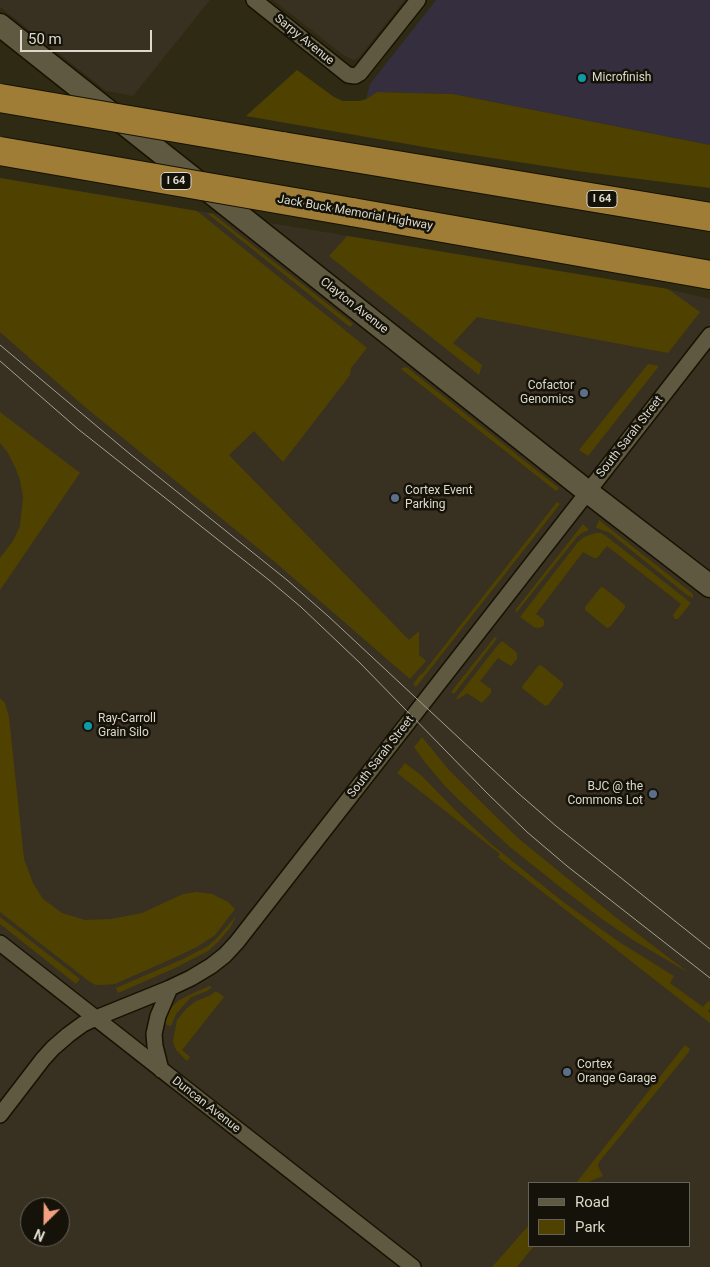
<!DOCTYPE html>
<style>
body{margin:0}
#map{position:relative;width:710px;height:1267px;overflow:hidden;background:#2f2a13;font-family:Roboto,sans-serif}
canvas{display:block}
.legend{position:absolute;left:528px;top:1182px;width:162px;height:65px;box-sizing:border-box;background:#151209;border:1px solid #656257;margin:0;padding:6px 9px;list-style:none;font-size:15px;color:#dcd9cb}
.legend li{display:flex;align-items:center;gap:10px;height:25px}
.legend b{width:25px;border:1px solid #656257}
.north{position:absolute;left:20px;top:1197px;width:50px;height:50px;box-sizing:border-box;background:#151209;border:1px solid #656257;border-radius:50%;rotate:203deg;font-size:14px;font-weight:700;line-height:20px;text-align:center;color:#dcd9cb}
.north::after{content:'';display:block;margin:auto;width:18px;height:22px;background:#f2a07e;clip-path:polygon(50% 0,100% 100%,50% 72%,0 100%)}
.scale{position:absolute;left:20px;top:30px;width:132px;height:22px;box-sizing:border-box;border:2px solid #dcd9cb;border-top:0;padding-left:6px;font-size:15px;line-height:18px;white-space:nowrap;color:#dcd9cb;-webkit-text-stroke:4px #151209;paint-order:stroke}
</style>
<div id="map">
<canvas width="710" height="1267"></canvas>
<ul class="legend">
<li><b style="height:6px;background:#5e5940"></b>Road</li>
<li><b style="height:14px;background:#4f4200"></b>Park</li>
</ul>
<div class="north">N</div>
<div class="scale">50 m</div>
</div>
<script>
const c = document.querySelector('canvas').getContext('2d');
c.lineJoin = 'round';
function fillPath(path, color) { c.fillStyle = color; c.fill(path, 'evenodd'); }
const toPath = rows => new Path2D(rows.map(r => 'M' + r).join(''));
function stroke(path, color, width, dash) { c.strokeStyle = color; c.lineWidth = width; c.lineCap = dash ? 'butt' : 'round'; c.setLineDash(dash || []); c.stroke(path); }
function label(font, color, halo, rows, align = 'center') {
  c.font = font + ' Roboto,sans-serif'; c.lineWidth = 5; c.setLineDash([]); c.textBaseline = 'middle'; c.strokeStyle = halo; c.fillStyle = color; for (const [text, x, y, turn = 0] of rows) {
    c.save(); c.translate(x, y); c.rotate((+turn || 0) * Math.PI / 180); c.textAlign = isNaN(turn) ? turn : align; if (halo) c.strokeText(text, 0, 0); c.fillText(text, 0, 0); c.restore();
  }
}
const commercial = toPath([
 [0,0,210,0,133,96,106,91,0,7],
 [273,0,405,0,361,55,357,59,353,60,343,55],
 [0,178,668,289,710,299,710,1267,0,1267],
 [529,1183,689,1183,689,1246,529,1246],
 [30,1207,60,1207,60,1237,30,1237]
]);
const industrial = toPath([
 [436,0,710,0,710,145,453,94,377,92,366,99,370,84]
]);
const green = toPath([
 [297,70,334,97,343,101,360,101,366,99,377,92,453,94,710,145,710,188,577,171,453,152,246,116],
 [0,178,197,211,367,348,351,368,350,375,283,462,254,431,229,455,409,640,419,631,419,655,426,661,410,679,275,562,85,407,0,332],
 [207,213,213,214,353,324,350,327],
 [347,236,668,289,700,312,668,353,477,317,453,343,482,365,479,375,329,256],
 [648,364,659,366,588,456,579,450],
 [405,367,409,369,550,481,559,488,556,491,401,369],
 [0,412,80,473,0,590,0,558,13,541,20,526,23,497,20,480,15,467,8,453,0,443],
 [557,502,560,504,416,687,413,684,420,675,423,673],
 [599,520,693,594,693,598,687,595,610,533,600,529,596,528],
 [583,524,589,530,582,533,577,537,516,613,516,609],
 [595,533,601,533,606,536,691,603,678,619,675,619,673,615,681,604,607,546,597,558,594,558,583,552,536,614,544,620,544,625,542,627,538,628,534,627,520,617,578,542,584,537],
 [601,587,604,588,625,605,625,608,610,627,607,628,585,610,585,607],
 [496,637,497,637,495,641,454,694,451,692,494,638],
 [502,641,515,651,517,654,517,659,511,666,498,658,480,681,491,689,491,693,482,703,467,693,463,696,455,700,497,646],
 [539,665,542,666,563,683,563,686,548,705,545,706,522,688,523,685],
 [0,698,5,703,9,717,24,859,33,883,43,899,62,913,85,920,111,919,142,913,183,894,197,892,212,894,228,902,235,909,215,935,197,947,178,956,115,984,101,985,96,985,90,982,0,912],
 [422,737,449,770,483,804,519,839,614,916,689,973,633,940,602,919,564,890,510,847,460,801,444,785,424,761,414,747],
 [405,763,422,776,458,813,491,844,562,901,619,942,674,976,670,983,703,1007,708,1001,710,1002,710,1008,708,1011,710,1013,710,1023,498,857,500,854,397,773],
 [236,916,230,928,218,942,208,951,175,968,118,993,116,988,183,959,208,946,217,938],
 [0,917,80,979,76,984,0,924],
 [209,986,212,987,207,991,191,997,176,1014,171,1026,164,1024,170,1009,178,1001,187,996],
 [216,991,224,997,182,1050,190,1057,187,1061,176,1050,173,1041,177,1020,187,1008,196,1001,211,995],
 [685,1045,690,1049,688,1053,599,1162,598,1166,603,1176,586,1183,576,1183],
 [529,1225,529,1246,534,1246,517,1267,492,1267]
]);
const street = toPath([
 [254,0,348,75,355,76,360,73,418,0],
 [0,943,413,1267],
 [161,1070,155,1046,154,1034,158,1016,170,988],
 [0,1115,43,1059,53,1048,68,1035,83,1024,96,1018,170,988,191,978,211,966,225,955,237,942,710,335]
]);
const secondary = toPath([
 [0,25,588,492,710,586]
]);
const highway = toPath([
 [282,146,710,217],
 [352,212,710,275]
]);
const tram = toPath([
 [0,345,130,454,287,580,328,616,518,793,556,826,710,949],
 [0,361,78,429,269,580,301,607,360,663,487,793,527,832,567,866,710,978]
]);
const highwayBridge = toPath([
 [0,98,282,146],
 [0,151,352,212]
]);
const markers = [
 [582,78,5,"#0f9aa8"],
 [584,393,5,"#5c6f8a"],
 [395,498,5,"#5c6f8a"],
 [88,726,5,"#0f9aa8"],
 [653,794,5,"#5c6f8a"],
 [567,1072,5,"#5c6f8a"]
];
const shields = [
 [176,181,30],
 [602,199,30]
];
const shieldNames = [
 ["I 64",176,181],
 ["I 64",602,199]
];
const streetNames = [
 ["Sarpy Avenue",304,40,39],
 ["Jack Buck Memorial Highway",355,213,10],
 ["Clayton Avenue",354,306,38],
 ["South Sarah Street",630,437,-52],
 ["South Sarah Street",381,757,-52],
 ["Duncan Avenue",206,1105,38]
];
const poiNames = [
 ["Microfinish",592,78],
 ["Cofactor",574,386,"right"],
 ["Genomics",574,400,"right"],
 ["Cortex Event",405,491],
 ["Parking",405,505],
 ["Ray-Carroll",98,719],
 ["Grain Silo",98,733],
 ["BJC @ the",643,787,"right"],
 ["Commons Lot",643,801,"right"],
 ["Cortex",577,1065],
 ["Orange Garage",577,1079]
];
fillPath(commercial, '#383020');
fillPath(industrial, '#342e3e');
fillPath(green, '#4f4200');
stroke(street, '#171200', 18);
stroke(secondary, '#171200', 25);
stroke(highway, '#171200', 30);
stroke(street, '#5e5940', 15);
stroke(secondary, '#5e5940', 22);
stroke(highway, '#9f7d36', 28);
stroke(tram, '#a4a190', 1);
stroke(highwayBridge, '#171200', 30, []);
stroke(highwayBridge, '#9f7d36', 28);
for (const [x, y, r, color] of markers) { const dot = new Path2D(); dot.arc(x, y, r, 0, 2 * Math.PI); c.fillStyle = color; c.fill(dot); stroke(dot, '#151209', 2); }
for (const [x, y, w] of shields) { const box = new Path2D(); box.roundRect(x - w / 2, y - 8.5, w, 17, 4); c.fillStyle = '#151209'; c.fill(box); stroke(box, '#dcd9cb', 1); }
label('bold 11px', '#dcd9cb', null, shieldNames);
label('12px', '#dcd9cb', '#151209', streetNames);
label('12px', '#dcd9cb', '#151209', poiNames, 'left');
</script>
